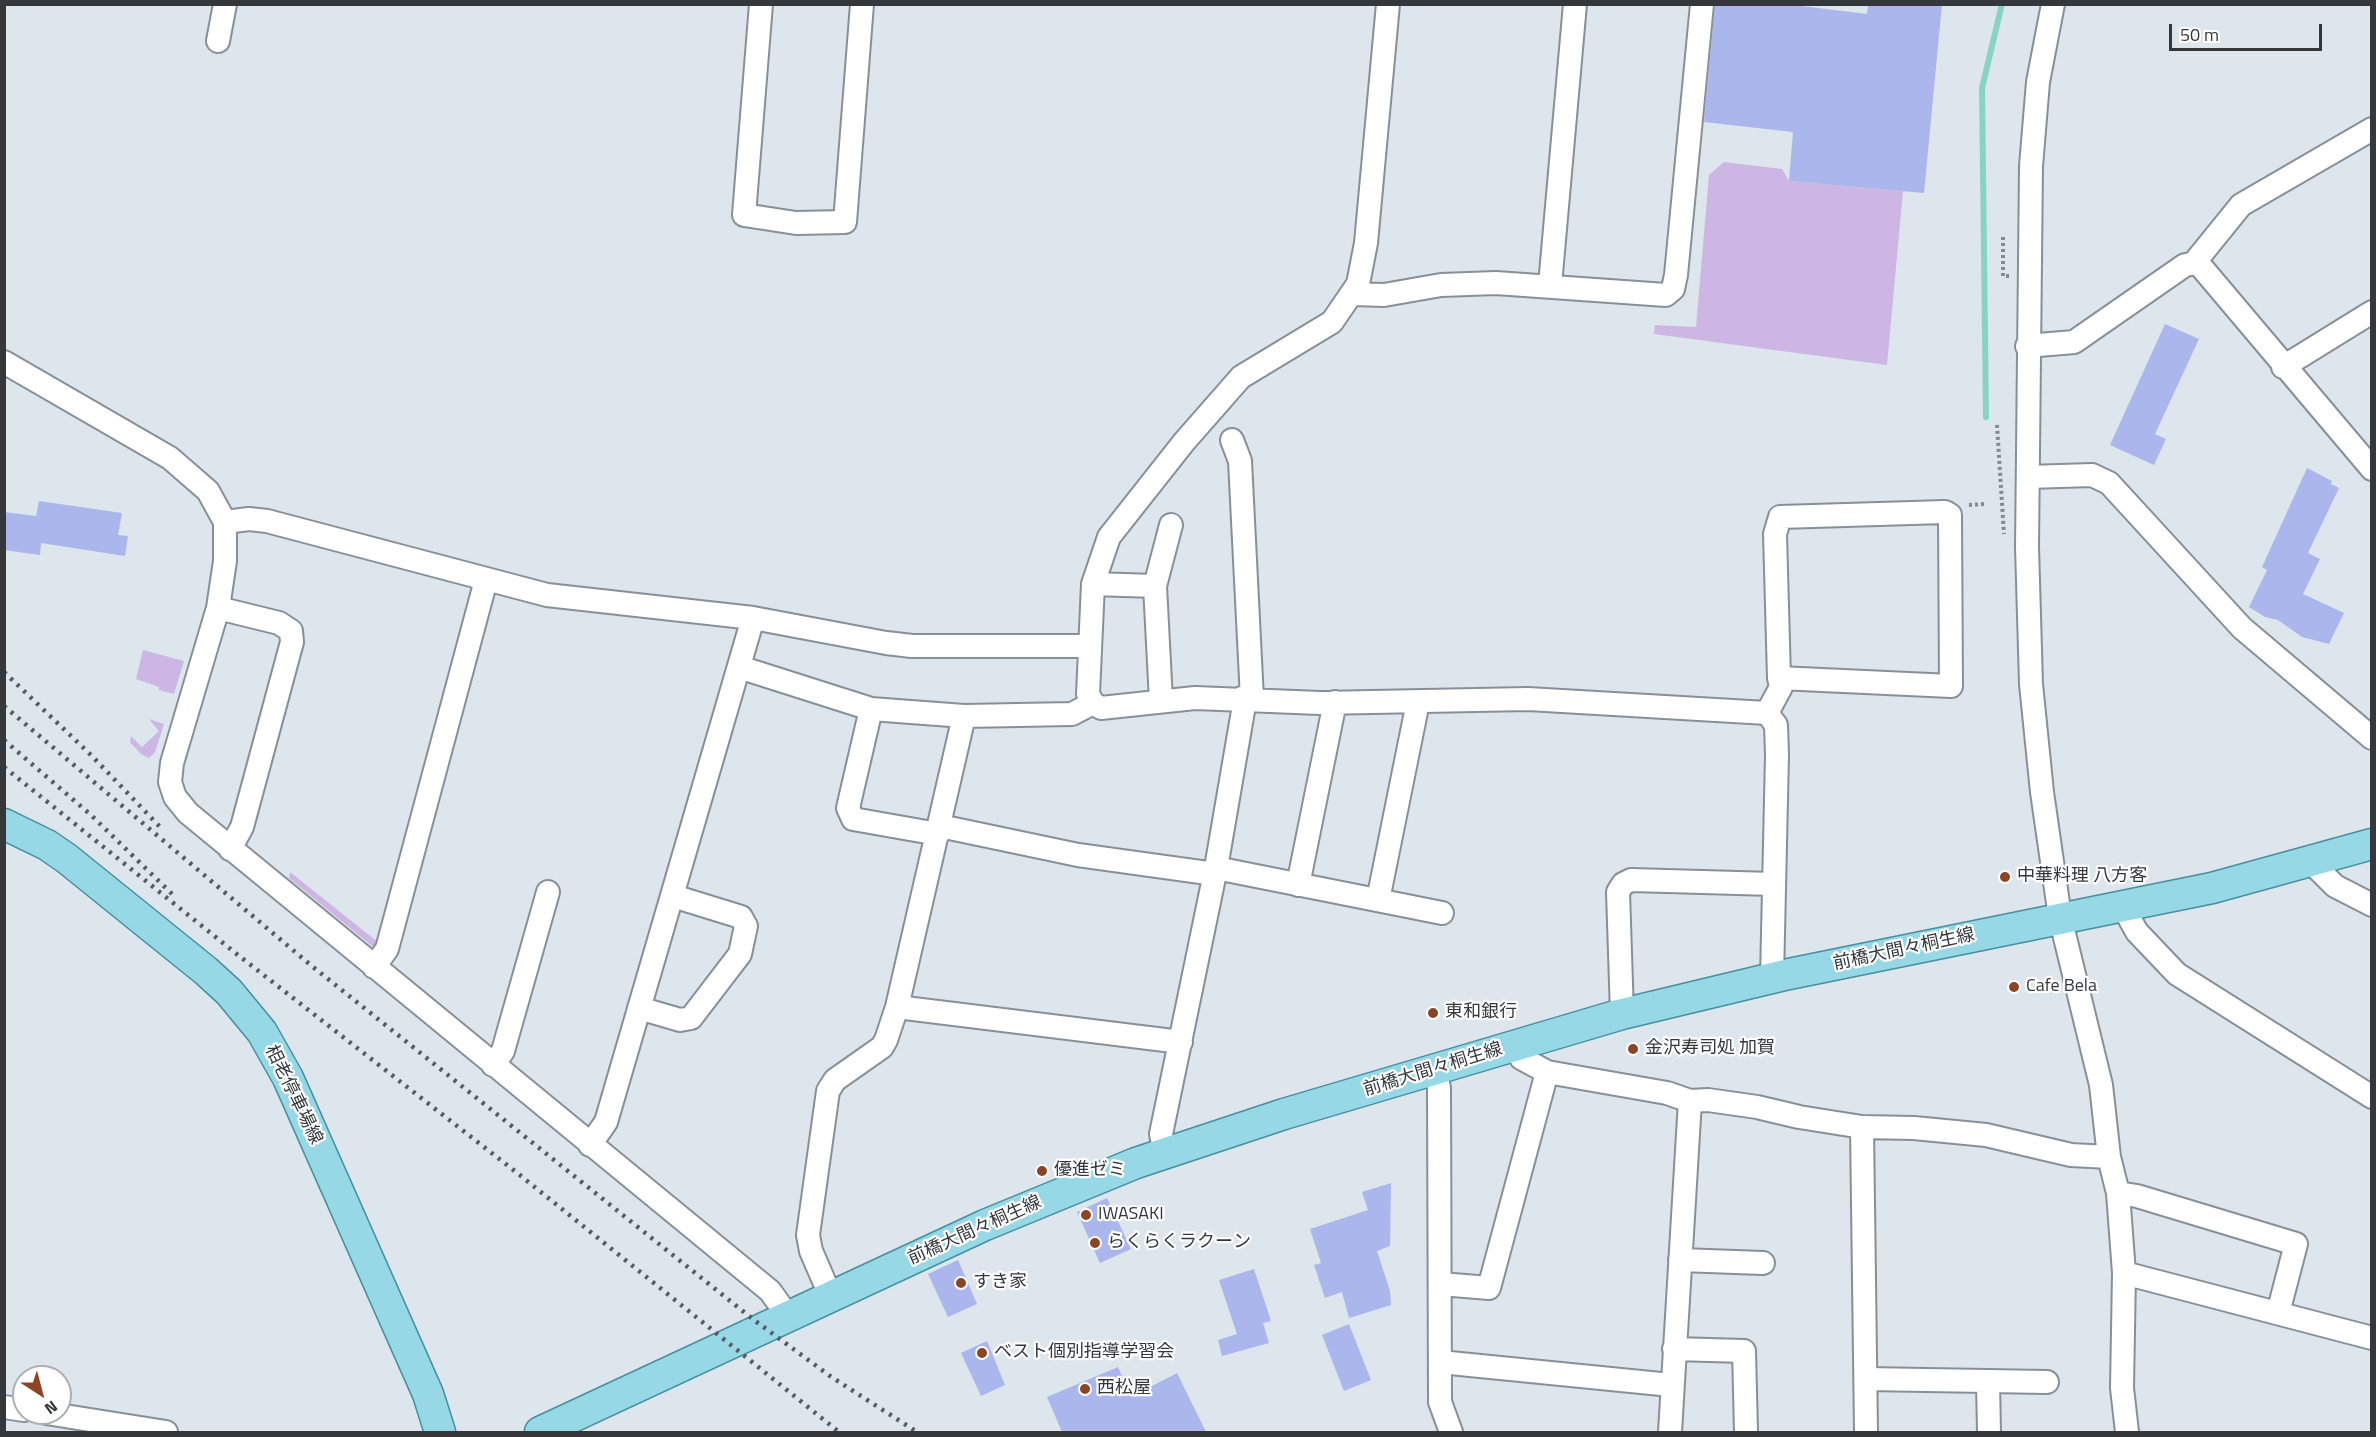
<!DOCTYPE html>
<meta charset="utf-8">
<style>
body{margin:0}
#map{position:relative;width:2376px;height:1437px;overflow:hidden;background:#dde5ed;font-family:"Titillium Web",sans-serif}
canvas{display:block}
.frame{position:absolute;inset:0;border:6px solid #34383b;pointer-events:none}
.north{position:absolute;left:12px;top:1365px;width:60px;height:60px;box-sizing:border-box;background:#fff;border:2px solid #aeafb1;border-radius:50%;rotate:144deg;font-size:16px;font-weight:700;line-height:24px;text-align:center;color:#34383b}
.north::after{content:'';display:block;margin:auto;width:21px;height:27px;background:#8c4424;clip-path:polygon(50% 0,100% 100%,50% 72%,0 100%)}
.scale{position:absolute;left:2169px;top:24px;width:153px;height:27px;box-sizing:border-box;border:3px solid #34383b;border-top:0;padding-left:8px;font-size:18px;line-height:21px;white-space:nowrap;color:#34383b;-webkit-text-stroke:4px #fff;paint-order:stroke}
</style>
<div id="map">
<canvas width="2376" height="1437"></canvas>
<div class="frame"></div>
<div class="north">N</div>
<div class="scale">50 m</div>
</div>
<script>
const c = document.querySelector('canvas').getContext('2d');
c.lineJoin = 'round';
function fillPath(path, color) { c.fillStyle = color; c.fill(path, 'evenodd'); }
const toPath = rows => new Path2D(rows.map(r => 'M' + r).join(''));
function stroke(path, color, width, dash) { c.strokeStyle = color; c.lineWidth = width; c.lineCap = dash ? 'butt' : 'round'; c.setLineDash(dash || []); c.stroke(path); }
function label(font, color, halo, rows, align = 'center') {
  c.font = font + ' "Titillium Web","Noto Sans JP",sans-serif'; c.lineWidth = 4.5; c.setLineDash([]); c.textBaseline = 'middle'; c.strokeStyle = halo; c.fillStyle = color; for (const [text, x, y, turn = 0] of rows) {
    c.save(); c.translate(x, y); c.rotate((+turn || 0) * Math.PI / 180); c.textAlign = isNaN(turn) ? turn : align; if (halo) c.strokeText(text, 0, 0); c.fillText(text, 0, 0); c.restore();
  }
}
const green = toPath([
 [1724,162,1782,169,1789,181,1903,191,1887,365,1654,334,1655,325,1696,327,1709,175],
 [143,650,184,661,174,694,159,690,159,687,136,679],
 [149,719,164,724,155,752,149,758,141,754,130,742,131,736,142,747,159,731],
 [290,872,379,943,378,945,372,946,289,878]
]);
const stream = toPath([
 [1986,417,1982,88,2002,4]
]);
const building = toPath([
 [1715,4,1785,4,1867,14,1868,4,1942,4,1924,193,1789,181,1793,132,1704,122],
 [2165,324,2199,339,2155,434,2166,439,2154,465,2110,445],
 [2307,468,2332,481,2331,484,2339,488,2308,553,2320,559,2303,594,2344,613,2329,644,2302,637,2278,620,2265,617,2249,607,2267,570,2262,567],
 [39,501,122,513,118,535,128,536,125,556,41,543,40,555,4,550,4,512,36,516],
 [1391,1183,1390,1246,1377,1251,1390,1291,1391,1305,1349,1318,1342,1292,1325,1298,1314,1265,1321,1263,1310,1229,1368,1210,1362,1192],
 [1107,1198,1131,1249,1100,1263,1077,1212],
 [958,1260,977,1304,948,1317,928,1274],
 [1254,1269,1271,1321,1263,1323,1269,1343,1222,1356,1218,1340,1237,1334,1219,1280],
 [1349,1324,1371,1380,1344,1391,1322,1335],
 [987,1341,1005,1385,981,1396,961,1353],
 [1118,1367,1131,1397,1177,1373,1206,1432,1062,1432,1047,1397]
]);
const path = toPath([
 [2003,237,2003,276,2009,276],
 [1997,425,2004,534],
 [1969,505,1984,504]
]);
const minor = toPath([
 [761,4,744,215,796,223,845,222,862,4],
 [1388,4,1366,243,1358,284,1332,322,1241,377,1184,442,1109,537,1093,584,1088,694,1093,703,1101,708,1195,698,1320,703,1528,699,1767,713,1776,725,1777,755,1772,978],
 [2053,4,2038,82,2031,166,2027,547,2031,684,2042,792,2060,917,2101,1085,2109,1157,2118,1193,2124,1273,2122,1388,2127,1432],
 [218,41,225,4],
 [2194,263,2241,205,2372,129],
 [1550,285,1575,4],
 [1352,294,1384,295,1441,285,1496,283,1666,295,1673,289,1676,275,1702,4],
 [2027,346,2074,342,2185,265,2198,263,2372,469],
 [4,362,170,458,208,491,225,522,225,561,218,608,172,763,170,782,175,797,188,813,770,1291,788,1316],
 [2283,367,2372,312],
 [1232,440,1240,461,1252,699],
 [2028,477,2092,475,2109,483,2242,628,2372,738],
 [225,522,249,519,267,521,547,595,753,618,886,643,912,646,1089,646],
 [1093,584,1155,586],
 [218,608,279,623,291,631,292,642,242,827,230,849],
 [739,667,871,709,964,716,1072,714,1093,703],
 [1161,701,1155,586,1171,525],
 [871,709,848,808,853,819,938,834],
 [1767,713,1781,687,1779,678,1775,534,1780,517,1945,512,1950,515,1951,686,1779,678],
 [940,826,1078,855,1215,874],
 [2312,863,2335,886,2372,905],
 [1216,868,1442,913],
 [1298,885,1335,702],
 [1378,900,1418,702],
 [2123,907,2137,932,2177,974,2372,1097],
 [374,967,387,949,486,580],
 [897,1007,1181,1042],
 [639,1008,680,1020,691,1018,740,954,746,926,741,917,673,896],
 [1622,1014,1618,892,1623,884,1631,880,1773,884],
 [1516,1045,1521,1058,1547,1072,1667,1093,1690,1101,1708,1100,1757,1107,1799,1117,1862,1127,1914,1128,1986,1135,2071,1155,2109,1157],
 [493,1065,503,1051,548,892],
 [1435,1069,1439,1088,1440,1402,1451,1432],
 [1862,1127,1866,1432],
 [590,1145,606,1122,753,618],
 [1165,1153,1161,1134,1216,868,1243,711,1242,698],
 [2118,1193,2137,1196,2296,1244,2278,1313],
 [1680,1260,1763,1263],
 [2124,1273,2372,1338],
 [1441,1284,1489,1288,1547,1072],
 [831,1297,811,1251,808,1235,828,1091,835,1080,882,1047,886,1040,897,1007,964,716],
 [1674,1349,1744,1351,1746,1432],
 [1440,1362,1671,1385],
 [1866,1379,2047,1382],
 [1988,1382,1989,1432],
 [4,1407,24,1410],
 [46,1413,166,1432],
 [1670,1432,1690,1101]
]);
const major = toPath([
 [4,824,47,845,66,858,206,971,229,992,262,1032,288,1078,428,1394,440,1432],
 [540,1432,985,1225,1136,1163,1284,1114,1622,1014,1789,974,2212,888,2372,844]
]);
const rail = toPath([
 [4,672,91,755,161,828],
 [4,706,313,967,754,1320,830,1376,917,1432],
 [4,740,91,815,172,894],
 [4,767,238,955,516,1172,839,1432]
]);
const markers = [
 [2005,877,6,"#8c4424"],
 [2014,987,6,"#8c4424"],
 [1433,1013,6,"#8c4424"],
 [1633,1049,6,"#8c4424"],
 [1042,1171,6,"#8c4424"],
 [1086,1215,6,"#8c4424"],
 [1095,1243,6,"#8c4424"],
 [961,1283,6,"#8c4424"],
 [982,1353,6,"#8c4424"],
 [1085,1389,6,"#8c4424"]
];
const poiNames = [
 ["中華料理 八方客",2017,877],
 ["Cafe Bela",2026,987],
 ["東和銀行",1445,1013],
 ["金沢寿司処 加賀",1645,1049],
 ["優進ゼミ",1054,1171],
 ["IWASAKI",1098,1215],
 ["らくらくラクーン",1107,1243],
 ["すき家",973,1283],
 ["ベスト個別指導学習会",994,1353],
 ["西松屋",1097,1389]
];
const streetNames = [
 ["前橋大間々桐生線",1904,950,-12],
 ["前橋大間々桐生線",1433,1070,-17],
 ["相老停車場線",293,1095,64],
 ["前橋大間々桐生線",975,1231,-24]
];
fillPath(green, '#cdb6e4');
stroke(stream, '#88d4c4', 6);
fillPath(building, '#abb6ec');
stroke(minor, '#889097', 26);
stroke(major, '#468f9e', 33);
stroke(path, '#848a8f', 4, [3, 3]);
stroke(minor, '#fff', 22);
stroke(major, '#96d8e5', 30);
stroke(rail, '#575c60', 4.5, [3, 6]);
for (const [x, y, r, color] of markers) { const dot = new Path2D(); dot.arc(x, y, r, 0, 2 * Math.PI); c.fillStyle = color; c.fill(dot); stroke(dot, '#fff', 2); }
label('18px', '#34383b', '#fff', poiNames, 'left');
label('18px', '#34383b', '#fff', streetNames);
</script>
